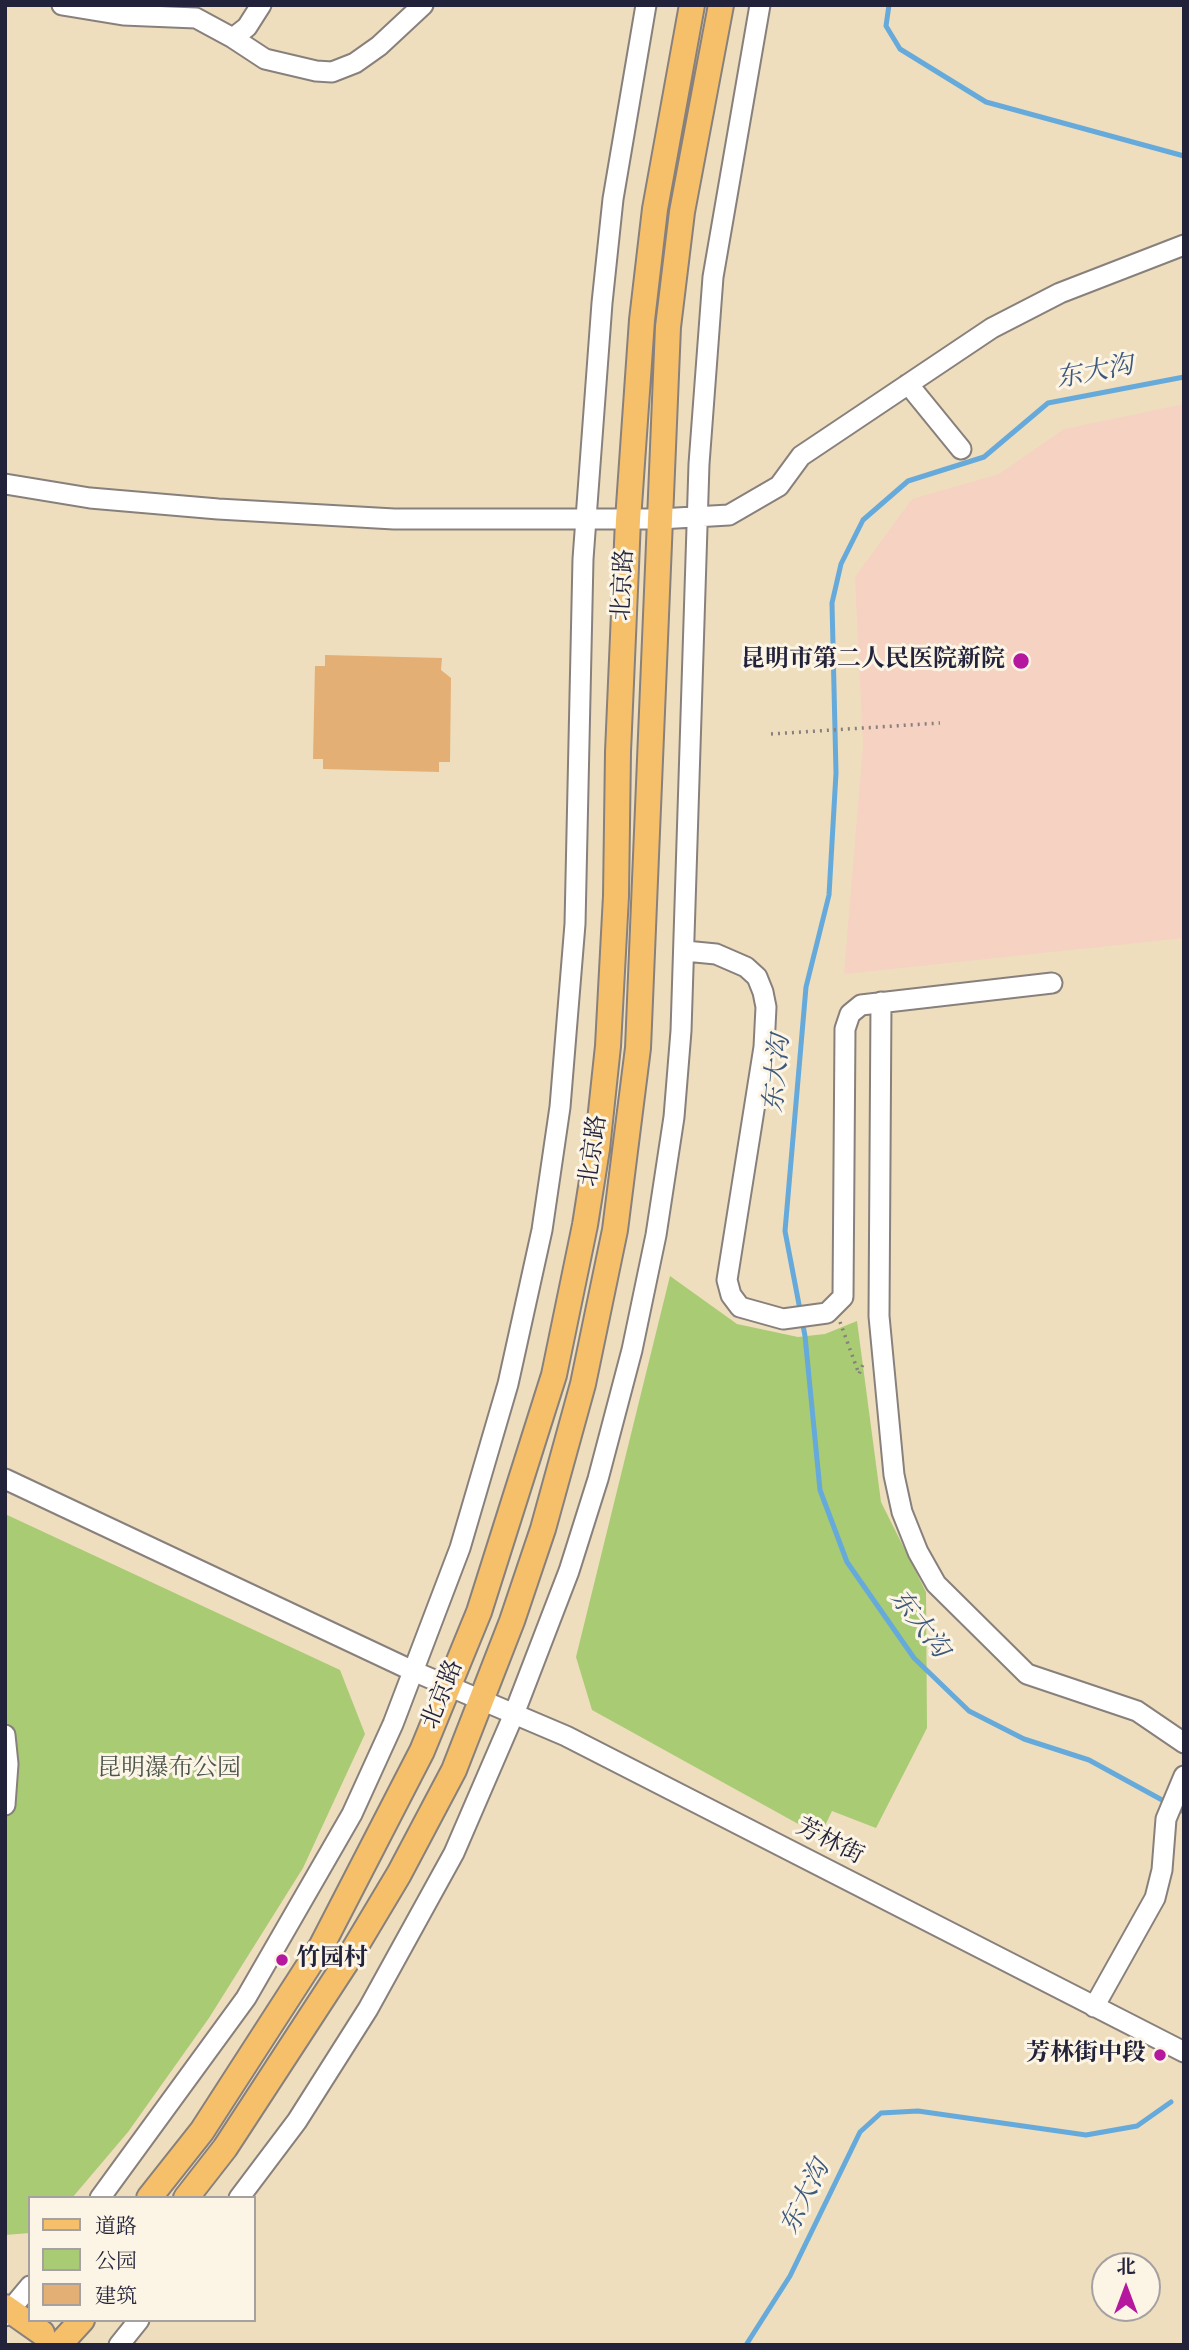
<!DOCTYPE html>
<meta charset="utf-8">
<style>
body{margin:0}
#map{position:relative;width:1189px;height:2350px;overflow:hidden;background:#eedebd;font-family:"IM FELL English","Noto Serif SC",serif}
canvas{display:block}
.frame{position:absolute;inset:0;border:7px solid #22223b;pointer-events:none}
.legend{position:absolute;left:28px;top:2196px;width:228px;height:126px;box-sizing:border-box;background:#fcf5e5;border:2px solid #a5a1a1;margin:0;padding:9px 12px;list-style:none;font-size:21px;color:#22223b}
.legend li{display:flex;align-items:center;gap:14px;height:35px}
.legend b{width:35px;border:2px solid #a5a1a1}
.north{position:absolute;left:1091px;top:2252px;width:70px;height:70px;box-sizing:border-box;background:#fcf5e5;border:2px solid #a5a1a1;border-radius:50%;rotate:0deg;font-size:19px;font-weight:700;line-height:28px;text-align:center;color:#22223b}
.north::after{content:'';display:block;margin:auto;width:24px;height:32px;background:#b5179e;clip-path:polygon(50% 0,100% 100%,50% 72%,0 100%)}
</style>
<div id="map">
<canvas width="1189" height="2350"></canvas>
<div class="frame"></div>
<ul class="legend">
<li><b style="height:9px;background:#f6c06b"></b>道路</li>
<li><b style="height:19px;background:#a8cb74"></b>公园</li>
<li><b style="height:19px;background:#e4af75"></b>建筑</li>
</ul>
<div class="north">北</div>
</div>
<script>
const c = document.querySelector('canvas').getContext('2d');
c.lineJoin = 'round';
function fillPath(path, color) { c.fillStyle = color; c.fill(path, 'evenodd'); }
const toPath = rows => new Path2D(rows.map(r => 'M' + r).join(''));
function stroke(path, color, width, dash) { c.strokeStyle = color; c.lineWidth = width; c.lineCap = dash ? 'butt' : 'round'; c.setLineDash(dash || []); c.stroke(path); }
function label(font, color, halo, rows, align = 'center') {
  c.font = font + ' "IM FELL English","Noto Serif SC",serif'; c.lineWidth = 6; c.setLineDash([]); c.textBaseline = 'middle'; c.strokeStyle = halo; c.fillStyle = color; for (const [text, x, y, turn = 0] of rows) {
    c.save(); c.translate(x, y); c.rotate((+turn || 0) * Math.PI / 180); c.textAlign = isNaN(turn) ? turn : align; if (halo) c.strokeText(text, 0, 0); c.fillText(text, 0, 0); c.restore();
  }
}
const built = toPath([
 [1184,404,1184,938,844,974,863,745,855,577,912,499,999,474,1064,429]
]);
const green = toPath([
 [670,1276,737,1324,798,1337,825,1334,857,1321,881,1502,926,1592,927,1728,876,1828,832,1811,820,1836,592,1710,576,1657],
 [5,1514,340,1670,365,1734,303,1868,209,2018,128,2132,72,2198,30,2198,30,2233,5,2235]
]);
const stream = toPath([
 [889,5,886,26,900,49,986,102,1184,156],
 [1184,377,1048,403,984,457,908,481,863,520,841,564,832,603,836,773,829,895,806,987,785,1231,805,1336,820,1490,847,1562,914,1658,969,1711,1024,1739,1089,1760,1184,1812],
 [746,2345,790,2276,860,2132,881,2113,918,2111,1086,2135,1137,2126,1171,2102]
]);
const building = toPath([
 [325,655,442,658,441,670,451,678,450,762,439,762,439,772,323,769,323,759,313,759,315,666,325,666]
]);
const path = toPath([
 [771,734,940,723],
 [840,1322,859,1374,864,1362]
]);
const minor = toPath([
 [62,5,123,15,196,18,233,38,247,27,261,5],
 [233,38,265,59,316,71,332,72,355,63,379,46,423,5],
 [908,384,961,449],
 [5,484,90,498,218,509,394,519,659,519,729,515,779,486,801,456,992,328,1060,293,1184,245],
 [685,951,716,954,746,967,757,977,763,992,766,1007,764,1047,727,1280,731,1295,740,1307,783,1319,827,1313,843,1297,845,1029,850,1014,861,1005,1052,983],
 [881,1002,879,1316,894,1475,902,1512,918,1552,936,1584,1027,1674,1137,1711,1184,1743],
 [5,1479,413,1671,566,1736,1184,2052],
 [5,1735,8,1764,5,1805],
 [1094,2007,1155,1898,1162,1870,1166,1819,1184,1776],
 [100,2198,246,1998,352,1814,393,1724,460,1548,508,1384,542,1230,560,1107,575,924,583,559,602,303,613,199,646,5],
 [239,2198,297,2121,368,2009,454,1853,514,1714,569,1571,598,1479,632,1350,656,1235,674,1117,681,1031,699,464,713,277,760,5],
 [5,2316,30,2286],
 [119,2345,139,2320]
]);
const major = toPath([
 [149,2198,202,2131,322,1945,422,1751,479,1612,554,1375,585,1225,597,1149,608,1046,616,896,618,752,628,520,642,320,655,209,692,5],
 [186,2198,225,2148,347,1961,399,1874,454,1770,512,1621,543,1529,583,1384,615,1230,638,1048,668,327,682,212,721,5],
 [5,2307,42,2333],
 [59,2345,82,2320]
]);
const markers = [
 [1021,661,9,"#b5179e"],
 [282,1960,7,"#b5179e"],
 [1160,2055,7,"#b5179e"]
];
const streetNames = [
 ["北京路",625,585,-87],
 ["北京路",595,1151,-82],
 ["北京路",444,1695,-68],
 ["芳林街",829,1843,27]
];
const poiNames = [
 ["昆明市第二人民医院新院",1005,661],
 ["竹园村",296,1960,"left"],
 ["芳林街中段",1146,2055]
];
const parkNames = [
 ["昆明瀑布公园",169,1770]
];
const waterNames = [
 ["东大沟",1095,374,-11],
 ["东大沟",779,1074,-85],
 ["东大沟",918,1625,52],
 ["东大沟",807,2198,-64]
];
fillPath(built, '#f5d2c2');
fillPath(green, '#a8cb74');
stroke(stream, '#66aadb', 5);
fillPath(building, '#e4af75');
stroke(minor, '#88807c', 23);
stroke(major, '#88807c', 28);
stroke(path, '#88807c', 3.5, [2, 5]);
stroke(minor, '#fff', 19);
stroke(major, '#f6c06b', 24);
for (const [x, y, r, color] of markers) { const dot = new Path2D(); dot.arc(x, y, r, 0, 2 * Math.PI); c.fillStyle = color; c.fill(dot); stroke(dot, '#fcf5e5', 2.5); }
label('24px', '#22223b', '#fcf5e5', streetNames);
label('bold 24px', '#22223b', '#fcf5e5', poiNames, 'right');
label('24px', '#4a554c', '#fcf5e5', parkNames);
label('italic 26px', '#3d587b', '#fcf5e5', waterNames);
</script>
